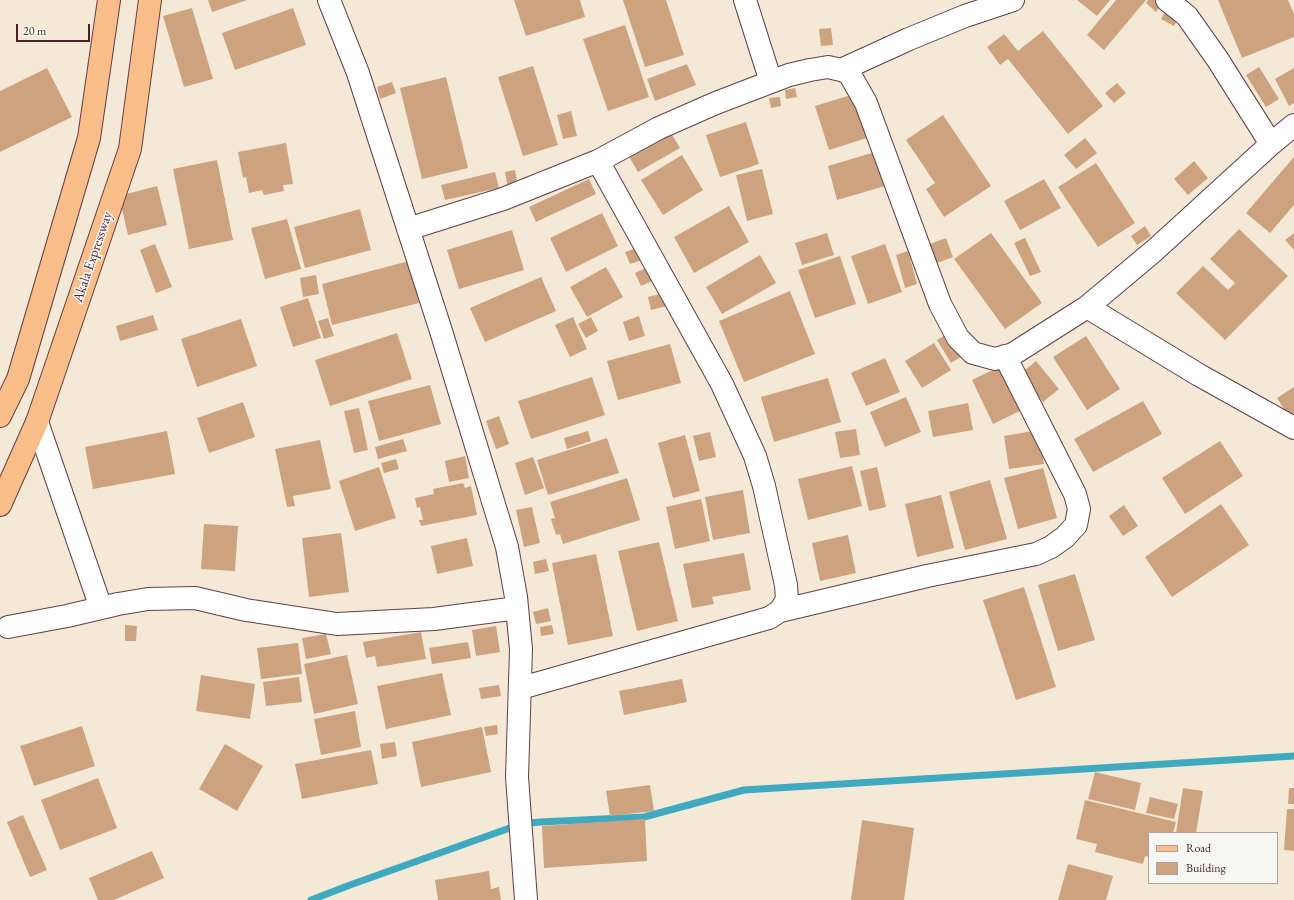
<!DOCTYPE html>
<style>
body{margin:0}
#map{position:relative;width:1294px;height:900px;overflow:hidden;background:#f4e9d7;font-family:"EB Garamond",serif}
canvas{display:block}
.legend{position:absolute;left:1148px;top:832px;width:130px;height:52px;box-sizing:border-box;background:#f6f6f2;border:1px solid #b1a0a2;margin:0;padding:5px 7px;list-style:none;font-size:12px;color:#4a1f2b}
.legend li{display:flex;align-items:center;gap:8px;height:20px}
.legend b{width:20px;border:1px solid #b1a0a2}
.scale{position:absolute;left:16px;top:24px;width:74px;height:18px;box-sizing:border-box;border:2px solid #4a1f2b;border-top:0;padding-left:5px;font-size:12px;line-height:14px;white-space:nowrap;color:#4a1f2b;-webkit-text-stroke:3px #f6f6f2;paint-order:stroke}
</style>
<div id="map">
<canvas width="1294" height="900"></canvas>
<ul class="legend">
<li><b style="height:5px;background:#f8bd88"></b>Road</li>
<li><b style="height:11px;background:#cda37f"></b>Building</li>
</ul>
<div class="scale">20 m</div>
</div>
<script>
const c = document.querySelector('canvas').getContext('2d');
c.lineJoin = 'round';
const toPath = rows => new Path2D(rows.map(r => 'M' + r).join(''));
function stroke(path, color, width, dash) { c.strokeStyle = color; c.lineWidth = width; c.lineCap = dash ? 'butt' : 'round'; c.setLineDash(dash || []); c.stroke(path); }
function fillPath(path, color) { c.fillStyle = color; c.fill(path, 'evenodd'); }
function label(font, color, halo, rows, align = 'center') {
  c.font = font + ' "EB Garamond",serif'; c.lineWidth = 3; c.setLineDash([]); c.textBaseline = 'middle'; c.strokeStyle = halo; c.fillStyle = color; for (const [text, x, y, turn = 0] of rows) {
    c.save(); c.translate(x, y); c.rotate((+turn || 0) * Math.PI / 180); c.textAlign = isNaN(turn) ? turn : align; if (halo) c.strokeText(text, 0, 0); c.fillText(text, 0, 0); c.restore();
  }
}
const stream = toPath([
 [311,900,350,885,521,824,540,822,644,817,744,790,1294,756]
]);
const building = toPath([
 [208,0,247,0,212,12],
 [514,0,580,0,585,17,526,36],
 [623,0,666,0,684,55,645,67],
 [1077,0,1110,0,1097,16],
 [1116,0,1146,0,1104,50,1087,35],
 [1148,0,1161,0,1163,2,1156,12,1146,3],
 [1218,0,1288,0,1294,14,1294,37,1242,58],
 [192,8,213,79,184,87,163,16],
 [293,8,306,45,235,70,222,33],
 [1167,8,1180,15,1174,26,1161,19],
 [625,25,649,97,608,111,583,39],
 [831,28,833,45,821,46,819,29],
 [1043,31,1103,106,1068,134,1008,59,1000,65,987,47,1004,34,1018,51],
 [687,64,696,85,655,101,647,79],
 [533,66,558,145,523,156,498,77],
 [1259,67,1279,99,1266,107,1246,75],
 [47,68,72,117,0,152,0,91],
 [1294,68,1294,103,1289,106,1275,79],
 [446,77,468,168,422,179,400,88],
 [392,82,396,93,380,99,377,87],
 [1117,83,1126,93,1114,103,1105,93],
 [795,88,797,97,786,99,785,90],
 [854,94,867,138,829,150,815,106],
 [780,97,781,106,771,108,769,98],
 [571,111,577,136,563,139,557,115],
 [943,115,991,186,944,217,926,189,935,183,906,140],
 [746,122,759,164,720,177,706,135],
 [670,131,680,148,638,172,628,155],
 [1085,138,1097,153,1076,169,1064,155],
 [286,143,293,184,283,185,284,191,264,195,262,190,249,193,246,177,243,178,238,152],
 [875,152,885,186,837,200,828,166],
 [682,155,703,190,663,215,641,180],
 [1294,157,1294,205,1270,233,1246,213],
 [217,160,233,240,189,249,173,169],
 [1194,161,1208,178,1188,195,1174,179],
 [1096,163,1135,223,1098,247,1058,187],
 [762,169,773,214,747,221,736,175],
 [515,170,518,186,508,188,505,172],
 [495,172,499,188,445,200,441,185],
 [589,179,596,194,536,222,529,207],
 [1044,179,1061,208,1020,230,1004,201],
 [157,186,167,225,128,235,119,196],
 [729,206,749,242,694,273,674,237],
 [360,209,371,250,305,268,294,227],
 [602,213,618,246,566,272,550,238],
 [287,219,301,269,265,279,251,228],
 [1145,226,1151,236,1137,245,1131,236],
 [1239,229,1288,276,1225,340,1176,293,1203,266,1228,290,1235,283,1210,259],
 [512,230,524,270,459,289,447,250],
 [827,233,834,255,802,265,795,243],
 [991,233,1042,303,1005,329,954,259],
 [1294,233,1294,250,1285,240],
 [946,238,953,257,937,263,930,244],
 [1025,238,1041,272,1030,276,1014,243],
 [155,244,172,287,156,293,140,250],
 [885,244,902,292,868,304,851,256],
 [640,247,645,259,630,264,625,252],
 [908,251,917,284,905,288,896,255],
 [760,255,776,283,722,314,706,287],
 [840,256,856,304,815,318,798,270],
 [409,261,419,303,332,325,322,284],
 [650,266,656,279,641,286,635,273],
 [606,267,623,297,587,317,570,287],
 [316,275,319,294,303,297,300,278],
 [541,277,556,311,485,342,470,308],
 [790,291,815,354,744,382,719,321],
 [663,293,667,306,651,310,648,297],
 [308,298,321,338,293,347,280,307],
 [153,315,158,330,120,341,116,326],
 [639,316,645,336,629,341,623,322],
 [573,317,587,349,570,357,555,325],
 [591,317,598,331,586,338,578,324],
 [328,318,334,336,324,339,318,321],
 [241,319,257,366,197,387,181,339],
 [397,333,412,379,330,406,315,360],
 [947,334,961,357,951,363,937,340],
 [1086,336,1120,389,1087,410,1053,357],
 [934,343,951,370,922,388,905,361],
 [670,344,681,383,618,400,607,361],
 [885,358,900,392,866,406,851,373],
 [1036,361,1059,389,1043,402,1020,374],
 [1005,364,1026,408,993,424,972,380],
 [592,377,605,415,531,439,518,401],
 [828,378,841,422,774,442,761,397],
 [430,385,441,424,379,441,368,401],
 [1294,387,1294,422,1293,423,1277,398],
 [906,397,921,432,885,447,870,412],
 [1143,401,1162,434,1093,472,1074,439],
 [243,402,255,437,209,453,197,418],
 [968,403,973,430,933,437,928,411],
 [359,408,368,450,354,453,344,411],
 [499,416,509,444,496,449,486,421],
 [856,429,860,455,840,458,835,432],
 [1038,430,1044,464,1009,469,1004,436],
 [167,431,175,474,93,489,85,447],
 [588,431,591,441,567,449,564,438],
 [710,432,716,457,699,461,693,436],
 [685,435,700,491,673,498,658,443],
 [607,438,619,473,548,495,537,460],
 [403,439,407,451,378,459,375,447],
 [320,440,331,489,293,496,295,506,287,507,275,449],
 [1220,441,1243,476,1185,514,1162,478],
 [465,456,469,478,449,482,445,461],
 [533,457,544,488,525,495,515,463],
 [396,459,399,469,384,473,381,463],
 [852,466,862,506,808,520,798,479],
 [379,467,396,518,355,531,339,481],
 [877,467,886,507,869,511,860,471],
 [1043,468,1057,518,1018,529,1004,478],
 [627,478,640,520,563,544,560,534,556,535,551,519,555,518,550,502],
 [990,480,1007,539,965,550,949,492],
 [463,483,465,488,471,486,477,515,421,526,419,520,423,520,420,507,417,508,415,498,434,494,433,489],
 [743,490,750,533,713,540,705,497],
 [941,495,954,548,917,557,905,504],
 [701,499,710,541,675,549,666,507],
 [1221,504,1249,545,1172,597,1145,557],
 [1124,505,1138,526,1123,536,1109,516],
 [532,507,540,543,524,547,516,510],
 [204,524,238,526,235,571,201,569],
 [341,533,349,592,309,597,302,538],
 [848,535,856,573,820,581,812,543],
 [467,538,473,566,437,574,431,546],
 [659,542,678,621,637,631,618,551],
 [744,553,751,590,712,597,714,604,692,608,683,564],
 [596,554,613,636,568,645,552,563],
 [546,559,549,571,535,574,533,562],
 [1075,574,1095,640,1058,651,1038,585],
 [1024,587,1056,687,1016,700,983,600],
 [548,608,551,621,536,624,533,612],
 [125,625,137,626,136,641,125,641],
 [552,625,554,634,541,636,540,627],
 [496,626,500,652,476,656,472,630],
 [421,632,426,659,377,667,375,656,366,658,363,642],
 [326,634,331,654,306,659,302,638],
 [468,642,471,658,432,664,429,648],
 [298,643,302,674,261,679,257,648],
 [347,655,358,704,314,714,304,664],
 [442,673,451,715,386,729,377,686],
 [201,675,255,684,250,719,196,711],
 [299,677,302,702,266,706,263,682],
 [682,679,687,702,624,715,619,691],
 [499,685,501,696,481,699,479,688],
 [355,711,361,747,321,755,314,719],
 [497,725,498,734,486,736,484,727],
 [82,726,95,766,34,786,20,746],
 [482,727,491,772,421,787,412,742],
 [395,742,397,756,382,759,380,744],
 [225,744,263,766,237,811,199,789],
 [371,750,378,784,302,799,295,764],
 [1095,772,1141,783,1135,810,1088,799],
 [98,778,117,828,60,850,41,800],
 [650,785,654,811,610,816,606,791],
 [1183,788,1203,791,1196,833,1176,833],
 [1289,788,1294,788,1294,804,1288,804],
 [1150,797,1178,804,1174,819,1146,813],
 [1085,800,1176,822,1173,833,1149,833,1149,857,1145,856,1143,864,1095,852,1097,844,1076,839],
 [1287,809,1294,809,1294,851,1284,850],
 [23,815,47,870,30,877,7,822],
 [645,819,647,861,544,868,542,826],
 [862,820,914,828,904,900,851,900],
 [152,851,164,878,114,900,98,900,89,878],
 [1068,864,1113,876,1106,900,1058,900],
 [489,871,491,889,499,887,501,900,438,900,435,880]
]);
const minor = toPath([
 [329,0,358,73,441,331,507,547,516,597,521,649,517,777,526,900],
 [745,0,771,82],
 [1167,0,1187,16,1218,60,1271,144],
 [841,70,909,39,965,16,1013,0],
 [598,161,722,384,755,456,764,486,786,585,787,600,780,611],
 [408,229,503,199,598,161,659,128,716,103,789,75,810,70,828,67,841,70,849,73,866,103,940,304,958,338,973,353,995,359,1013,354,1087,307,1155,250,1271,144,1294,125],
 [1087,307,1199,375,1294,428],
 [37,422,101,608],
 [8,627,67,616,118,604,148,599,195,598,246,610,337,624,434,619,517,608],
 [521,688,769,618,780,611,927,576,1036,554,1051,547,1065,537,1076,525,1079,509,1075,494,1005,356]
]);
const primary = toPath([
 [0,416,18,379,89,138,109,0],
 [0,505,37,422,130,149,150,0]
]);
const streetNames = [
 ["Akala Expressway",93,257,-71]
];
stroke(stream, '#3fa9bf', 7);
fillPath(building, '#cda37f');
stroke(minor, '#643d45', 24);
stroke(primary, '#643d45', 24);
stroke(minor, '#fff', 22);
stroke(primary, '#f8bd88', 22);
label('14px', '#4a1f2b', '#f6f6f2', streetNames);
</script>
